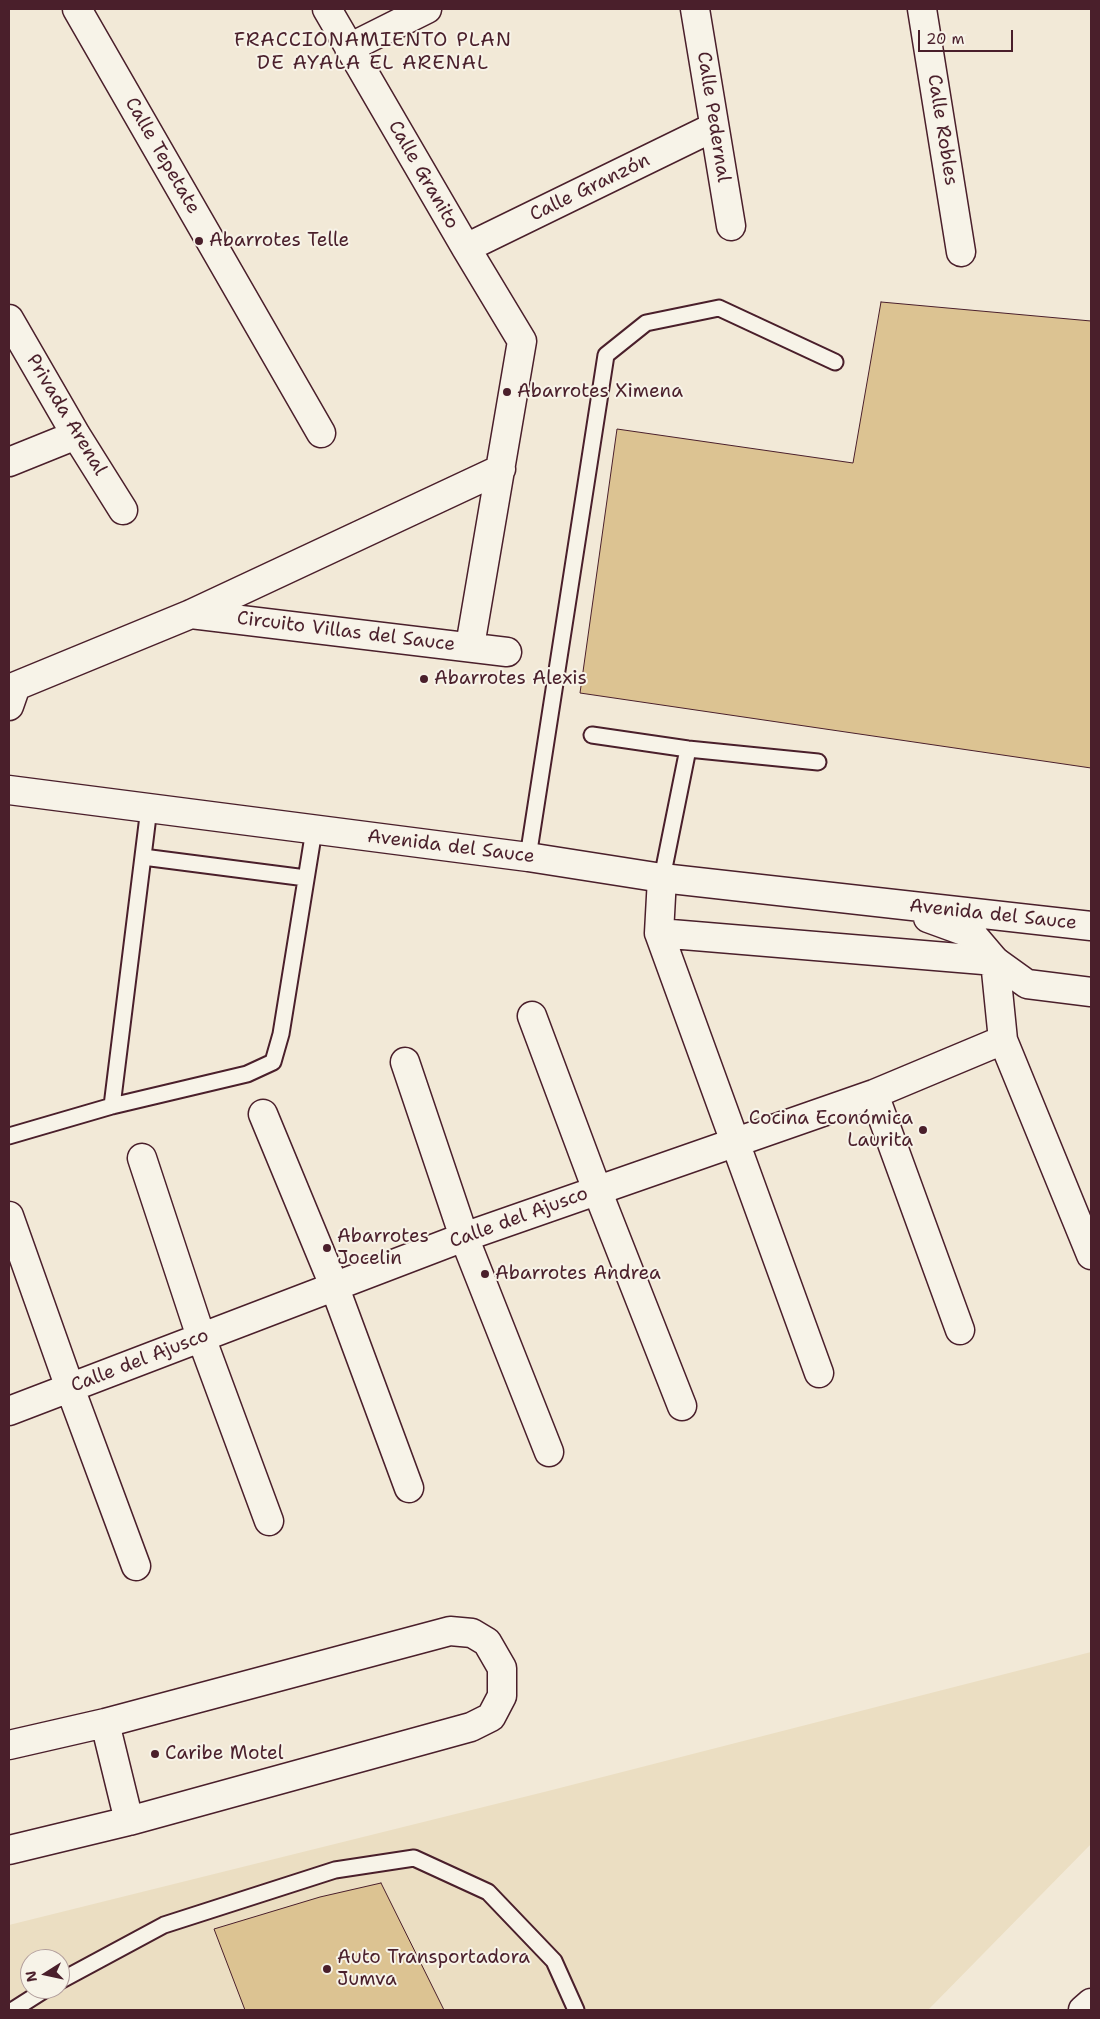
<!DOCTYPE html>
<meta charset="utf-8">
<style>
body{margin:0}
#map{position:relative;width:1100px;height:2019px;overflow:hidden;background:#f2e9d7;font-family:"Shantell Sans",sans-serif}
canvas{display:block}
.frame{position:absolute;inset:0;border:10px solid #4a1f2b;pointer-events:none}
.north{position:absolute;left:20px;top:1949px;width:50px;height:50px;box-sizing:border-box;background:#f7f3e8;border:1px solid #b29e9c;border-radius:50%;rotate:260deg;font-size:14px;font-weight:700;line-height:20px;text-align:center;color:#4a1f2b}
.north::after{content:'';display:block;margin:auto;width:18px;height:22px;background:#4a1f2b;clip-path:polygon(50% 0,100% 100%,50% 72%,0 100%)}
.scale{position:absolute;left:918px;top:30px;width:95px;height:22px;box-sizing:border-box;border:2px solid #4a1f2b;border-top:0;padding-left:6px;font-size:15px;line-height:18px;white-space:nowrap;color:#4a1f2b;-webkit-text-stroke:4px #f7f3e8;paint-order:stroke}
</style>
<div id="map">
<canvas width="1100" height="2019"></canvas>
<div class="frame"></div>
<div class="north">N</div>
<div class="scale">20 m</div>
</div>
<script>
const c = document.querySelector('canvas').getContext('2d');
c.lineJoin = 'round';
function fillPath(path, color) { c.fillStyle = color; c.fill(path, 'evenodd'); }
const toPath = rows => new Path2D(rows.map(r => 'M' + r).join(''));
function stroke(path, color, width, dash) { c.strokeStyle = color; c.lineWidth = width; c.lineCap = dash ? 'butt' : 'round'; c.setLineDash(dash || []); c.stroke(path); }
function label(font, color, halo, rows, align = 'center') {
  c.font = font + ' "Shantell Sans",sans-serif'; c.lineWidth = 4; c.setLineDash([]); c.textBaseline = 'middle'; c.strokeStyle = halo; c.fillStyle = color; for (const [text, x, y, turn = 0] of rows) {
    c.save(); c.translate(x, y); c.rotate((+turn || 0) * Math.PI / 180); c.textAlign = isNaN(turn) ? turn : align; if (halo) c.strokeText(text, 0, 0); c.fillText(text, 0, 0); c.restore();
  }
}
const built = toPath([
 [1091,1652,1091,1844,928,2010,9,2010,9,1925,548,1791],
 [30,1959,60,1959,60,1989,30,1989]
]);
const building = toPath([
 [881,302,1091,321,1091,768,580,693,617,429,853,463,881,302],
 [381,1883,444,2010,245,2010,214,1929,320,1897,381,1883]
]);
const service = toPath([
 [592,735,688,749,818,762],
 [143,857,306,878],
 [528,857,606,355,646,323,719,308,835,362],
 [662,878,688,749],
 [112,1106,149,808],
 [9,1136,112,1106,247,1074,273,1062,281,1034,314,830],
 [60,1981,164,1925,335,1870,414,1858,488,1892,554,1961,576,2010],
 [13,2010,46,1989]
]);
const minor = toPath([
 [77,9,321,433],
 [327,9,466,248,522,341,470,646],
 [695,9,731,226],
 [922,9,961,252],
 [349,48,427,9],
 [466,248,714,127],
 [9,319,76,435,123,510],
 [9,462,76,435],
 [191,614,507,652],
 [9,706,16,686,191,614,501,469],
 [662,878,659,933,819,1373],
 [659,933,995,961,1003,1040,1091,1255],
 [532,1016,597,1190,682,1406],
 [405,1062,464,1237,549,1452],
 [874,1094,960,1330],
 [263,1114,335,1288,409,1488],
 [142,1158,201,1337,269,1521],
 [9,1216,70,1388,136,1566],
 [9,1411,464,1237,874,1094,1003,1040],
 [105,1723,129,1821],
 [9,1745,105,1723,450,1631,472,1633,487,1642,502,1668,502,1696,491,1717,471,1727,129,1821,9,1850],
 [1083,2010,1091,2003]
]);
const secondary = toPath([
 [9,790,528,857,662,878,1091,926],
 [928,918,972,934,995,961,1027,984,1091,992]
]);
const markers = [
 [199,241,5,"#4a1f2b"],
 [507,392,5,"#4a1f2b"],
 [424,679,5,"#4a1f2b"],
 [923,1130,5,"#4a1f2b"],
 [327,1248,5,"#4a1f2b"],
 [485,1274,5,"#4a1f2b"],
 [155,1754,5,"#4a1f2b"],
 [327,1969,5,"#4a1f2b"]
];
const streetNames = [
 ["Calle Pedernal",713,117,81],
 ["Calle Robles",942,130,81],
 ["Calle Tepetate",162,156,60],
 ["Calle Granito",423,175,60],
 ["Calle Granzón",590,188,-26],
 ["Privada Arenal",66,415,59],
 ["Circuito Villas del Sauce",346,632,7],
 ["Avenida del Sauce",451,847,7],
 ["Avenida del Sauce",993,915,6],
 ["Calle del Ajusco",519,1218,-20],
 ["Calle del Ajusco",140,1361,-21]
];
const poiNames = [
 ["Abarrotes Telle",209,241],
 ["Abarrotes Ximena",517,392],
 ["Abarrotes Alexis",434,679],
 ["Cocina Económica",913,1119,"right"],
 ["Laurita",913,1141,"right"],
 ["Abarrotes",337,1237],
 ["Jocelin",337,1259],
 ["Abarrotes Andrea",495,1274],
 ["Caribe Motel",165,1754],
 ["Auto Transportadora",337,1958],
 ["Jumva",337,1980]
];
const neighbourhoodNames = [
 ["FRACCIONAMIENTO PLAN",373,41],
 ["DE AYALA EL ARENAL",373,64]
];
fillPath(built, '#ebdec2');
fillPath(building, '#dcc392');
stroke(building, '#4a1f2b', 1);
stroke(service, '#4a1f2b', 19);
stroke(minor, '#4a1f2b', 31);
stroke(secondary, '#4a1f2b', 31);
stroke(service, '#f7f3e8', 15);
stroke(minor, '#f7f3e8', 28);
stroke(secondary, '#f7f3e8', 28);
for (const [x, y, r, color] of markers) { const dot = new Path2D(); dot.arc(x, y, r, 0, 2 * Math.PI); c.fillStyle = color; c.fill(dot); stroke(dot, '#f7f3e8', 2); }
label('19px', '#4a1f2b', '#f7f3e8', streetNames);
label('19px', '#4a1f2b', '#f7f3e8', poiNames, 'left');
c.letterSpacing = '1px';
label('20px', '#4a1f2b', '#f7f3e8', neighbourhoodNames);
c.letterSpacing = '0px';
</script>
